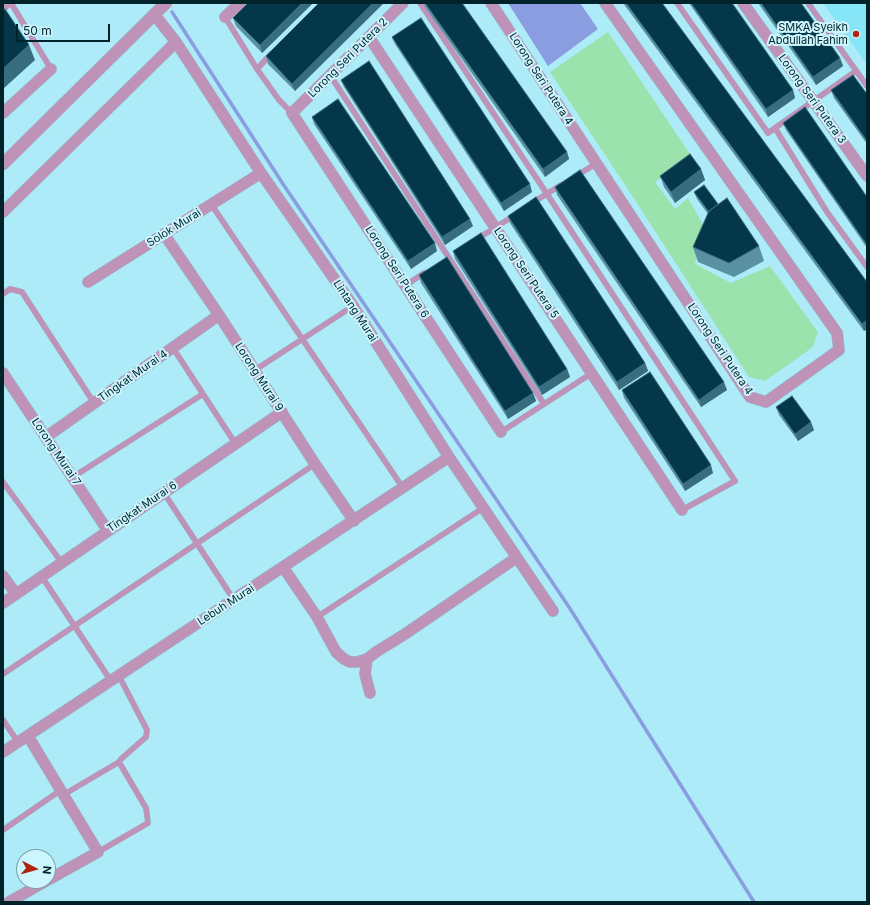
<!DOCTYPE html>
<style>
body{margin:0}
#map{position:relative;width:870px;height:905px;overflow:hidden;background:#adebf8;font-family:Inter,sans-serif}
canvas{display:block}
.frame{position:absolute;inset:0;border:4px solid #002329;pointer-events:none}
.north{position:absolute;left:16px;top:849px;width:40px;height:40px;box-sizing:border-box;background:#ccf5fd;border:1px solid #7aa1a8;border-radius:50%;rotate:96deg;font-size:11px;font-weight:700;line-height:16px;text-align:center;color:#002329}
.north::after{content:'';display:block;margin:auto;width:14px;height:18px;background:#b0230d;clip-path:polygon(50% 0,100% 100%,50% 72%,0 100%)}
.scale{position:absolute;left:16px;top:24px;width:94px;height:18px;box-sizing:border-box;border:2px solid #002329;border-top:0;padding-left:5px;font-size:12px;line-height:14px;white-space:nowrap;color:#002329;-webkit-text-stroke:3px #ccf5fd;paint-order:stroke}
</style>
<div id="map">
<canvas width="870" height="905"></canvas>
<div class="frame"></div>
<div class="north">N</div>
<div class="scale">50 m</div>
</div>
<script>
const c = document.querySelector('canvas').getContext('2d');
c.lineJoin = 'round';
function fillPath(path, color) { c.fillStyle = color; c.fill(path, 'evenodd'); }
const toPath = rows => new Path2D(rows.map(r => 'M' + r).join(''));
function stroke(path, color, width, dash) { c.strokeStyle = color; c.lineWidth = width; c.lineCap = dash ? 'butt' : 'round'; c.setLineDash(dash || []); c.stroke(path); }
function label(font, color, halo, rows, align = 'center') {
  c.font = font + ' Inter,sans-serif'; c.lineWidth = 4; c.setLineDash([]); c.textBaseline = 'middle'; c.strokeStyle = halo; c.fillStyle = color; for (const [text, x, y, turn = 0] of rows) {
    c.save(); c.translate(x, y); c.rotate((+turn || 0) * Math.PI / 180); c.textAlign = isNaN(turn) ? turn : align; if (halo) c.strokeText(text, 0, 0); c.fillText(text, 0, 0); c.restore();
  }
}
const built = toPath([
 [823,3,867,3,867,65]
]);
const green = toPath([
 [608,32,692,157,655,182,675,209,688,198,705,228,695,264,731,283,770,266,818,332,813,347,765,381,749,377,633,197,550,72]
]);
const water = toPath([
 [508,3,580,3,598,29,548,66]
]);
const stream = toPath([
 [172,12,283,184,569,607,754,902]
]);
const service = toPath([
 [11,3,51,69],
 [420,3,547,194,735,481,682,510],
 [677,3,768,133,856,71],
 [808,3,867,86],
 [3,10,10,3],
 [225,17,257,69,279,100,292,113],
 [257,69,271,54],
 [330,75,544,404],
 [775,128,827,212,867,267],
 [576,176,597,163],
 [532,203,561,185],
 [211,204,403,488],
 [477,239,515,215],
 [406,285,424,273],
 [3,294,10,289,22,292,94,403],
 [173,348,235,443],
 [255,370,353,306],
 [501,432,592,373],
 [73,477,203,394],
 [3,482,62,563],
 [164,493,234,600],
 [42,577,111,681],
 [317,617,483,508],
 [3,674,315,464],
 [3,720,18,742],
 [63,795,119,762],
 [3,830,61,790],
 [98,852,148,823,146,808,119,762,121,759,146,737,147,730,119,676]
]);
const minor = toPath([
 [403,3,292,113,501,432],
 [491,3,746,391,750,397,766,402,839,350,837,333,605,3],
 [743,3,867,176],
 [154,14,176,42,261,173,353,306,449,457,553,611],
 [225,17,240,3],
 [369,37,682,510],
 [3,113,51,69],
 [3,212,176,42],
 [164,234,219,315,315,464,354,521],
 [88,282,261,173],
 [3,373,108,531],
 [46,437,219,315],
 [283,567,317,617,336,652,344,659,350,662,357,662,367,659],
 [3,576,16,594],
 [3,603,282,412],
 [370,693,365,674,367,659,376,652,405,634,516,558],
 [28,736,98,852,48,880],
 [3,752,449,457],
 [9,902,46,881]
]);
const tertiary = toPath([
 [3,164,166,3]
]);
const wall = toPath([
 [248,3,313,3,262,53,236,26,233,18],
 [319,3,295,91,268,64,266,56],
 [424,3,462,3,567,152,569,159,545,177,425,7],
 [623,3,662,3,867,282,867,329,864,331],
 [689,3,732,3,793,90,795,98,768,117],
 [758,3,801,3,840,58,843,66,816,85],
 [392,37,532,192,504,211,395,44],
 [341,80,473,226,445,245,344,87],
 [831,90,867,94,867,144,834,98],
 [312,117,437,251,411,269,314,124],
 [783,123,867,197,867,248,786,130],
 [701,169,705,180,675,203,664,187,660,176],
 [555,187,727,390,701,407,557,195],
 [694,192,718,204,759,246,764,261,734,277,698,262,693,247,708,214,697,199],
 [508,216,645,363,648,371,619,390,510,223],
 [453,251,567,369,570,377,542,395,455,259],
 [419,275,533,393,536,401,508,419,421,283],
 [622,390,713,473,685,491,624,398],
 [776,407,814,430,798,441,779,415]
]);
const shadedWall = toPath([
 [302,3,313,3,262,53,260,45],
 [373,3,384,3,295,91,292,84],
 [29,45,35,60,3,89,3,69],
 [840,58,843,66,816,85,813,77],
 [793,90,795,98,768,117,766,109],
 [567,152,569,159,545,177,543,169],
 [701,169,705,180,675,203,671,192],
 [530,184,532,192,504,211,501,203],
 [470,219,473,226,445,245,442,237],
 [435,243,437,251,411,269,408,261],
 [867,320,867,329,864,331,862,324],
 [645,363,648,371,619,390,617,382],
 [567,369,570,377,542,395,539,387],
 [724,382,727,390,701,407,699,400],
 [533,393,536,401,508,419,505,411],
 [811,422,814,430,798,441,795,434],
 [711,465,713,473,685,491,683,484]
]);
const building = toPath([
 [248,3,302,3,260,45,233,18,248,3],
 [319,3,373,3,292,84,266,56,319,3],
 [425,3,462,3,567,152,543,169,425,3],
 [626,3,662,3,867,282,867,320,862,324,626,3],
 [691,3,732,3,793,90,766,109,691,3],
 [761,3,801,3,840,58,813,77,761,3],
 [5,9,29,45,3,69,3,11,5,9],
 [421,18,530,184,501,203,392,37,421,18],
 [369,61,470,219,442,237,341,80,369,61],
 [853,75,867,94,867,141,831,90,853,75],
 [338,99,435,243,408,261,312,117,338,99],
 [805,107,867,197,867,245,783,123,805,107],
 [690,154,701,169,671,192,660,176,690,154],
 [580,170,724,382,699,400,555,187,580,170],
 [704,185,718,204,709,211,709,212,694,192,704,185],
 [536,197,645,363,617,382,508,216,536,197],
 [727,198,759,246,729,263,693,247,709,211,727,198],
 [481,233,567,369,539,387,453,251,481,233],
 [447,257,533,393,505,411,419,275,447,257],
 [650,372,711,465,683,484,622,390,650,372],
 [792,396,811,422,795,434,776,407,792,396]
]);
const markers = [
 [856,34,4,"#b0230d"]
];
const poiNames = [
 ["SMKA Syeikh",848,28],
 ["Abdullah Fahim",848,41]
];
const streetNames = [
 ["Lorong Seri Putera 2",348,58,-45],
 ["Lorong Seri Putera 4",541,79,57],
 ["Lorong Seri Putera 3",812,99,54],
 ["Solok Murai",174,228,-32],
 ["Lorong Seri Putera 6",397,272,57],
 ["Lorong Seri Putera 5",526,273,56],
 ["Lintang Murai",355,311,57],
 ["Lorong Seri Putera 4",720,349,56],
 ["Tingkat Murai 4",133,376,-35],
 ["Lorong Murai 9",259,377,57],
 ["Lorong Murai 7",56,452,56],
 ["Tingkat Murai 6",142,507,-34],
 ["Lebuh Murai",226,605,-33]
];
fillPath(built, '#86e6f8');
fillPath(green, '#9ce2ad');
fillPath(water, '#8a9de0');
stroke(stream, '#8a9de0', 3.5);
stroke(service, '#8ec7d3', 6);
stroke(minor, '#8ec7d3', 12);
stroke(tertiary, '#8ec7d3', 13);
stroke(service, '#bf93b8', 5.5);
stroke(minor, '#bf93b8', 11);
stroke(tertiary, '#bf93b8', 12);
fillPath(wall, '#5991a2');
fillPath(shadedWall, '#376d7f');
fillPath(building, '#05374b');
stroke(building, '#376d7f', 1);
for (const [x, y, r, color] of markers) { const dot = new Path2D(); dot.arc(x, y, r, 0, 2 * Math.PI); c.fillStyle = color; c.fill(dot); stroke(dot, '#ccf5fd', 1.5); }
label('11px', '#002329', '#ccf5fd', poiNames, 'right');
label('11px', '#002329', '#ccf5fd', streetNames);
</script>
